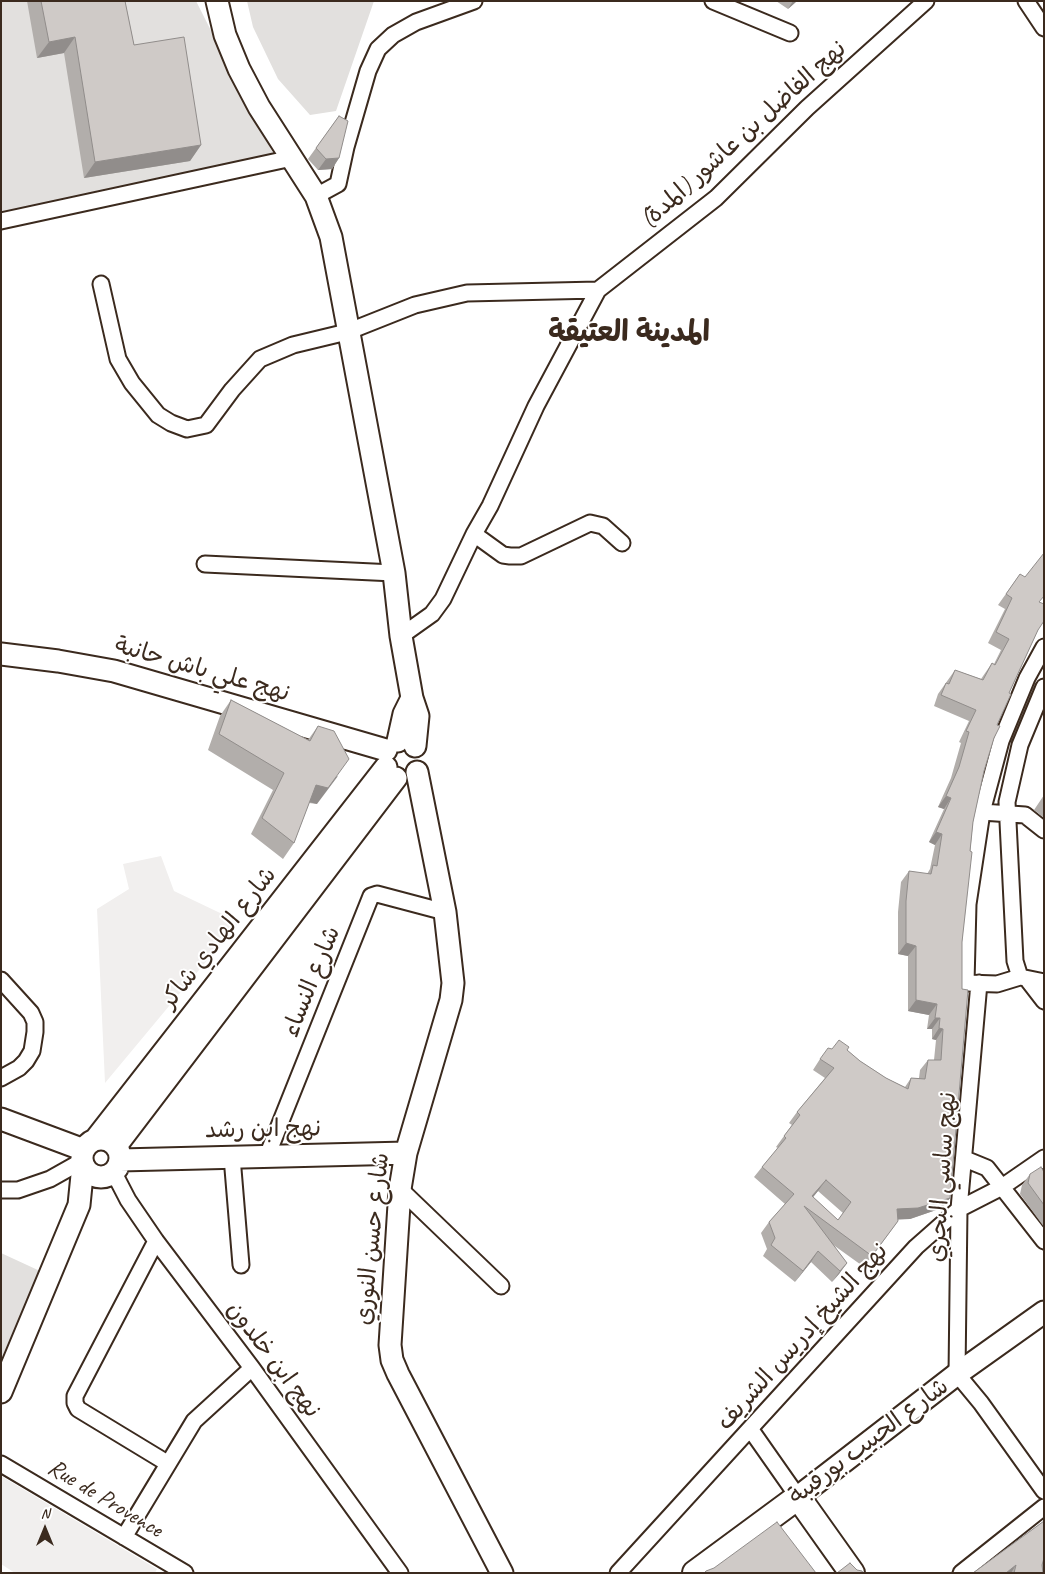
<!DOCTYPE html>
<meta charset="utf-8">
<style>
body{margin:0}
#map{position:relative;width:1045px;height:1574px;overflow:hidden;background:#fff;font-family:Caveat,sans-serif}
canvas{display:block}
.frame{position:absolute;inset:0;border:2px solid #3b2a1e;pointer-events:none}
.north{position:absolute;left:20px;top:1504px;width:50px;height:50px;-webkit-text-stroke:4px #fff;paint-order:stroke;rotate:0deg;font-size:14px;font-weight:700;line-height:20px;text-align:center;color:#3b2a1e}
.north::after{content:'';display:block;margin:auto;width:18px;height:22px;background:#3b2a1e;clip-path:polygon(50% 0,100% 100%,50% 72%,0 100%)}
</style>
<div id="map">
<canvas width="1045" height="1574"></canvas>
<div class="frame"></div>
<div class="north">N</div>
</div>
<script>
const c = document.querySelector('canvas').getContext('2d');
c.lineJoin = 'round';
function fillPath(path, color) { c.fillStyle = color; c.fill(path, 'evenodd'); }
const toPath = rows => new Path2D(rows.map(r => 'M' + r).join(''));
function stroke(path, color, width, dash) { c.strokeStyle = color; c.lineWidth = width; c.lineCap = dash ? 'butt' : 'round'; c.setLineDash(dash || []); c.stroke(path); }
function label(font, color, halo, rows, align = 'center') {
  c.font = font + ' Caveat,"Playpen Sans Arabic",sans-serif'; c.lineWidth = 4; c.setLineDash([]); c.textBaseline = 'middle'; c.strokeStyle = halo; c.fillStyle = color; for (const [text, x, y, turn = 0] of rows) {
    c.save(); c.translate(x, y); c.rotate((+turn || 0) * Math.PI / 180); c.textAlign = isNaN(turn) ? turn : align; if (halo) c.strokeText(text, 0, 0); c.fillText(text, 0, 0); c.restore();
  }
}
const built = toPath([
 [161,856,174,891,239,922,105,1083,97,909,129,889,123,864],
 [1,1476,157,1569,155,1573,15,1573,1,1564]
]);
const green = toPath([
 [1,1,196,1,274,155,1,215],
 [247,1,374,1,336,111,310,115,278,79,253,27],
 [1,1253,40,1271,1,1363]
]);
const street = toPath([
 [713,1,790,33],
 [1026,1,1044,28],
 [316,196,338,184,346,147,368,71,378,49,393,35,416,22,474,1],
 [1,221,292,158],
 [101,284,118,359,132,383,158,415,171,423,187,429,206,425,232,390,260,359,293,345,347,332,415,305,467,293,598,290],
 [474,534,503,555,510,556,521,556,590,523,603,526,622,543],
 [205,564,394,573],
 [401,636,432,614,443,599,474,534,490,506,536,406,598,290,716,198,807,108,926,1],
 [1044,687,1020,745,1007,802,1015,961,1020,977,1044,982],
 [982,812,1025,815,1044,830],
 [1020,977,997,984,966,983,968,904,982,812,1001,741,1027,678,1044,647],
 [1027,979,1044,1001],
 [1,980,31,1013,35,1022,35,1032,32,1051,26,1061,19,1068,1,1078],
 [979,983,959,1209,957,1374,981,1403,1044,1491],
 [267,1156,371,896,377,894,445,912],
 [232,1157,241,1265],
 [965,1159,987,1168,1044,1241],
 [114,1173,128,1200,156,1241,252,1368,400,1573],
 [400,1189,501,1286],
 [1,1190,18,1190,50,1179,82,1161],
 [156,1241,75,1396,75,1403,78,1409,167,1463],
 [751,1430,798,1497],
 [1,1464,185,1573],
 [124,1537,194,1421,252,1368],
 [618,1573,916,1247,959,1209,1002,1187,1044,1158],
 [961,1573,1044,1507]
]);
const secondary = toPath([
 [217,1,225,35,239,69,259,107,316,196,331,237,394,573,401,636,412,698,418,716,415,746],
 [1,654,58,661,114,671,386,750],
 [398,741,404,714,412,698],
 [417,772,445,912,453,983,451,1000,406,1153,400,1189,390,1345,392,1360,398,1374,502,1573],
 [1,1119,84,1150],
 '82 1158a19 19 0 1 1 38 0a19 19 0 1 1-38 0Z',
 [95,1140,386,767],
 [116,1146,396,778],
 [120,1160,406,1153],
 [1,1392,79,1205,83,1165],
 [798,1497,957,1374,1044,1312]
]);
const primary = toPath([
 [695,1573,798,1497,852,1573]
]);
const wall = toPath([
 [27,1,125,1,134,45,201,145,190,161,84,178,64,53,37,58],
 [776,1,797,1,788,9],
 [339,116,339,158,332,169,318,170,308,159],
 [1020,574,1039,602,1038,630,1009,693,997,725,984,771,973,822,962,942,950,1198,942,1208,910,1219,898,1219,898,1221,890,1232,864,1267,832,1244,847,1263,839,1274,832,1282,811,1262,795,1282,763,1256,767,1249,761,1233,769,1222,785,1204,754,1177,762,1167,778,1148,776,1147,792,1125,789,1123,797,1112,825,1078,813,1070,820,1059,832,1049,847,1050,860,1061,886,1078,905,1087,911,1078,919,1078,920,1070,928,1060,934,1060,936,1040,932,1039,932,1029,927,1029,929,1015,908,1011,908,956,898,954,898,912,901,882,909,871,927,874,930,869,935,845,929,842,944,809,938,807,951,778,961,743,959,742,969,721,934,706,938,694,955,670,981,679,992,663,994,664,1001,650,988,643,1005,609,998,605],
 [818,1191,843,1213,838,1220,813,1197],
 [231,700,308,740,318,726,317,804,309,803,294,843,283,859,251,834,273,790,208,750,220,716],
 [1044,795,1044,818,1034,810],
 [1044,1172,1044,1227,1020,1194,1022,1185,1030,1174],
 [1044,1521,1043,1573,973,1573]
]);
const shadedWall = toPath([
 [793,1,797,1,788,9],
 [75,37,64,53,37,58,49,42],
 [201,145,190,161,84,178,95,162],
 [339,158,332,169,318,170,326,159],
 [338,776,317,804,305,801,316,785],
 [946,796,951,798,944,809,938,807],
 [936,832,942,834,935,845,929,842],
 [906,943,916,946,908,956,898,954],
 [916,1000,937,1004,929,1015,908,1011],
 [935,1018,940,1018,932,1029,927,1029],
 [939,1028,943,1029,936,1040,932,1039],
 [826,1180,818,1191,805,1207,812,1196],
 [950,1198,942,1208,910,1219,890,1220,897,1209],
 [818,1251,811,1262,795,1282,803,1271],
 [847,1263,839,1274,832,1282,840,1271],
 [1016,1565,1011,1573,1006,1573]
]);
const building = toPath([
 [41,1,125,1,134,45,184,37,201,145,95,162,75,37,49,42,41,1],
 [339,116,348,121,339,158,326,159,316,148,339,116],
 [1044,553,1044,596,1039,602,1044,604,1044,621,1038,630,1009,693,1011,694,997,725,1000,726,994,738,984,771,973,822,970,851,972,852,962,942,962,989,968,990,950,1198,918,1208,897,1209,898,1221,872,1256,804,1206,847,1263,840,1271,818,1251,803,1271,771,1245,775,1238,769,1222,794,1194,762,1167,786,1138,784,1136,800,1115,797,1112,834,1068,820,1059,828,1048,832,1049,839,1040,849,1047,847,1050,860,1061,886,1078,908,1089,911,1078,925,1079,928,1060,941,1060,943,1029,939,1028,940,1018,935,1018,937,1004,916,1000,916,946,906,943,906,901,909,871,931,874,933,865,937,866,942,834,936,832,951,798,946,796,959,767,969,732,966,731,976,710,941,695,946,683,949,684,955,670,983,680,992,663,995,665,1009,639,996,632,1012,598,1006,594,1020,574,1025,577,1044,553],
 [826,1180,851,1202,838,1220,812,1196,826,1180],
 [231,700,310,741,318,726,334,731,349,759,328,788,316,785,294,843,262,818,284,773,219,734,231,700],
 [1041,1167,1044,1172,1044,1205,1028,1183,1030,1174,1041,1167],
 [1044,1521,1044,1558,1042,1565,1043,1573,1014,1573,1016,1565,1006,1573,973,1573,1044,1521],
 [777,1522,816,1573,704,1573,706,1571,714,1568,777,1522],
 [850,1563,857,1570,862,1571,863,1573,837,1573,850,1563]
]);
const streetNames = [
 ["نهج الفاضل بن عاشور (المدة)",744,135,-42],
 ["نهج علي باش حانبة",202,670,16],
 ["شارع الهادي شاكر",219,938,-52],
 ["شارع النساء",312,982,-68],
 ["نهج ابن رشد",263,1130,-1],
 ["نهج ساسي البحري",943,1177,-86],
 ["شارع حسن النوري",373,1239,-84],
 ["نهج الشيخ إدريس الشريف",803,1337,-48],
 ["نهج ابن خلدون",273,1360,53],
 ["شارع الحبيب بورقيبة",869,1442,-37],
 ["Rue de Provence",105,1499,31]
];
const districtNames = [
 ["المدينة العتيقة",629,333]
];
fillPath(built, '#f1efee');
fillPath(green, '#e2e0de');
stroke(street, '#3b2a1e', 19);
stroke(secondary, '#3b2a1e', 25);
stroke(primary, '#3b2a1e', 28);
stroke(street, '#fff', 15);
stroke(secondary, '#fff', 21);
stroke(primary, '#fff', 24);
fillPath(wall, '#b2aeab');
fillPath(shadedWall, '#918d8b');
fillPath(building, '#cfcac7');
stroke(building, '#918d8b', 1);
label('24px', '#3b2a1e', '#fff', streetNames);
label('bold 29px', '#3b2a1e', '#fff', districtNames);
</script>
